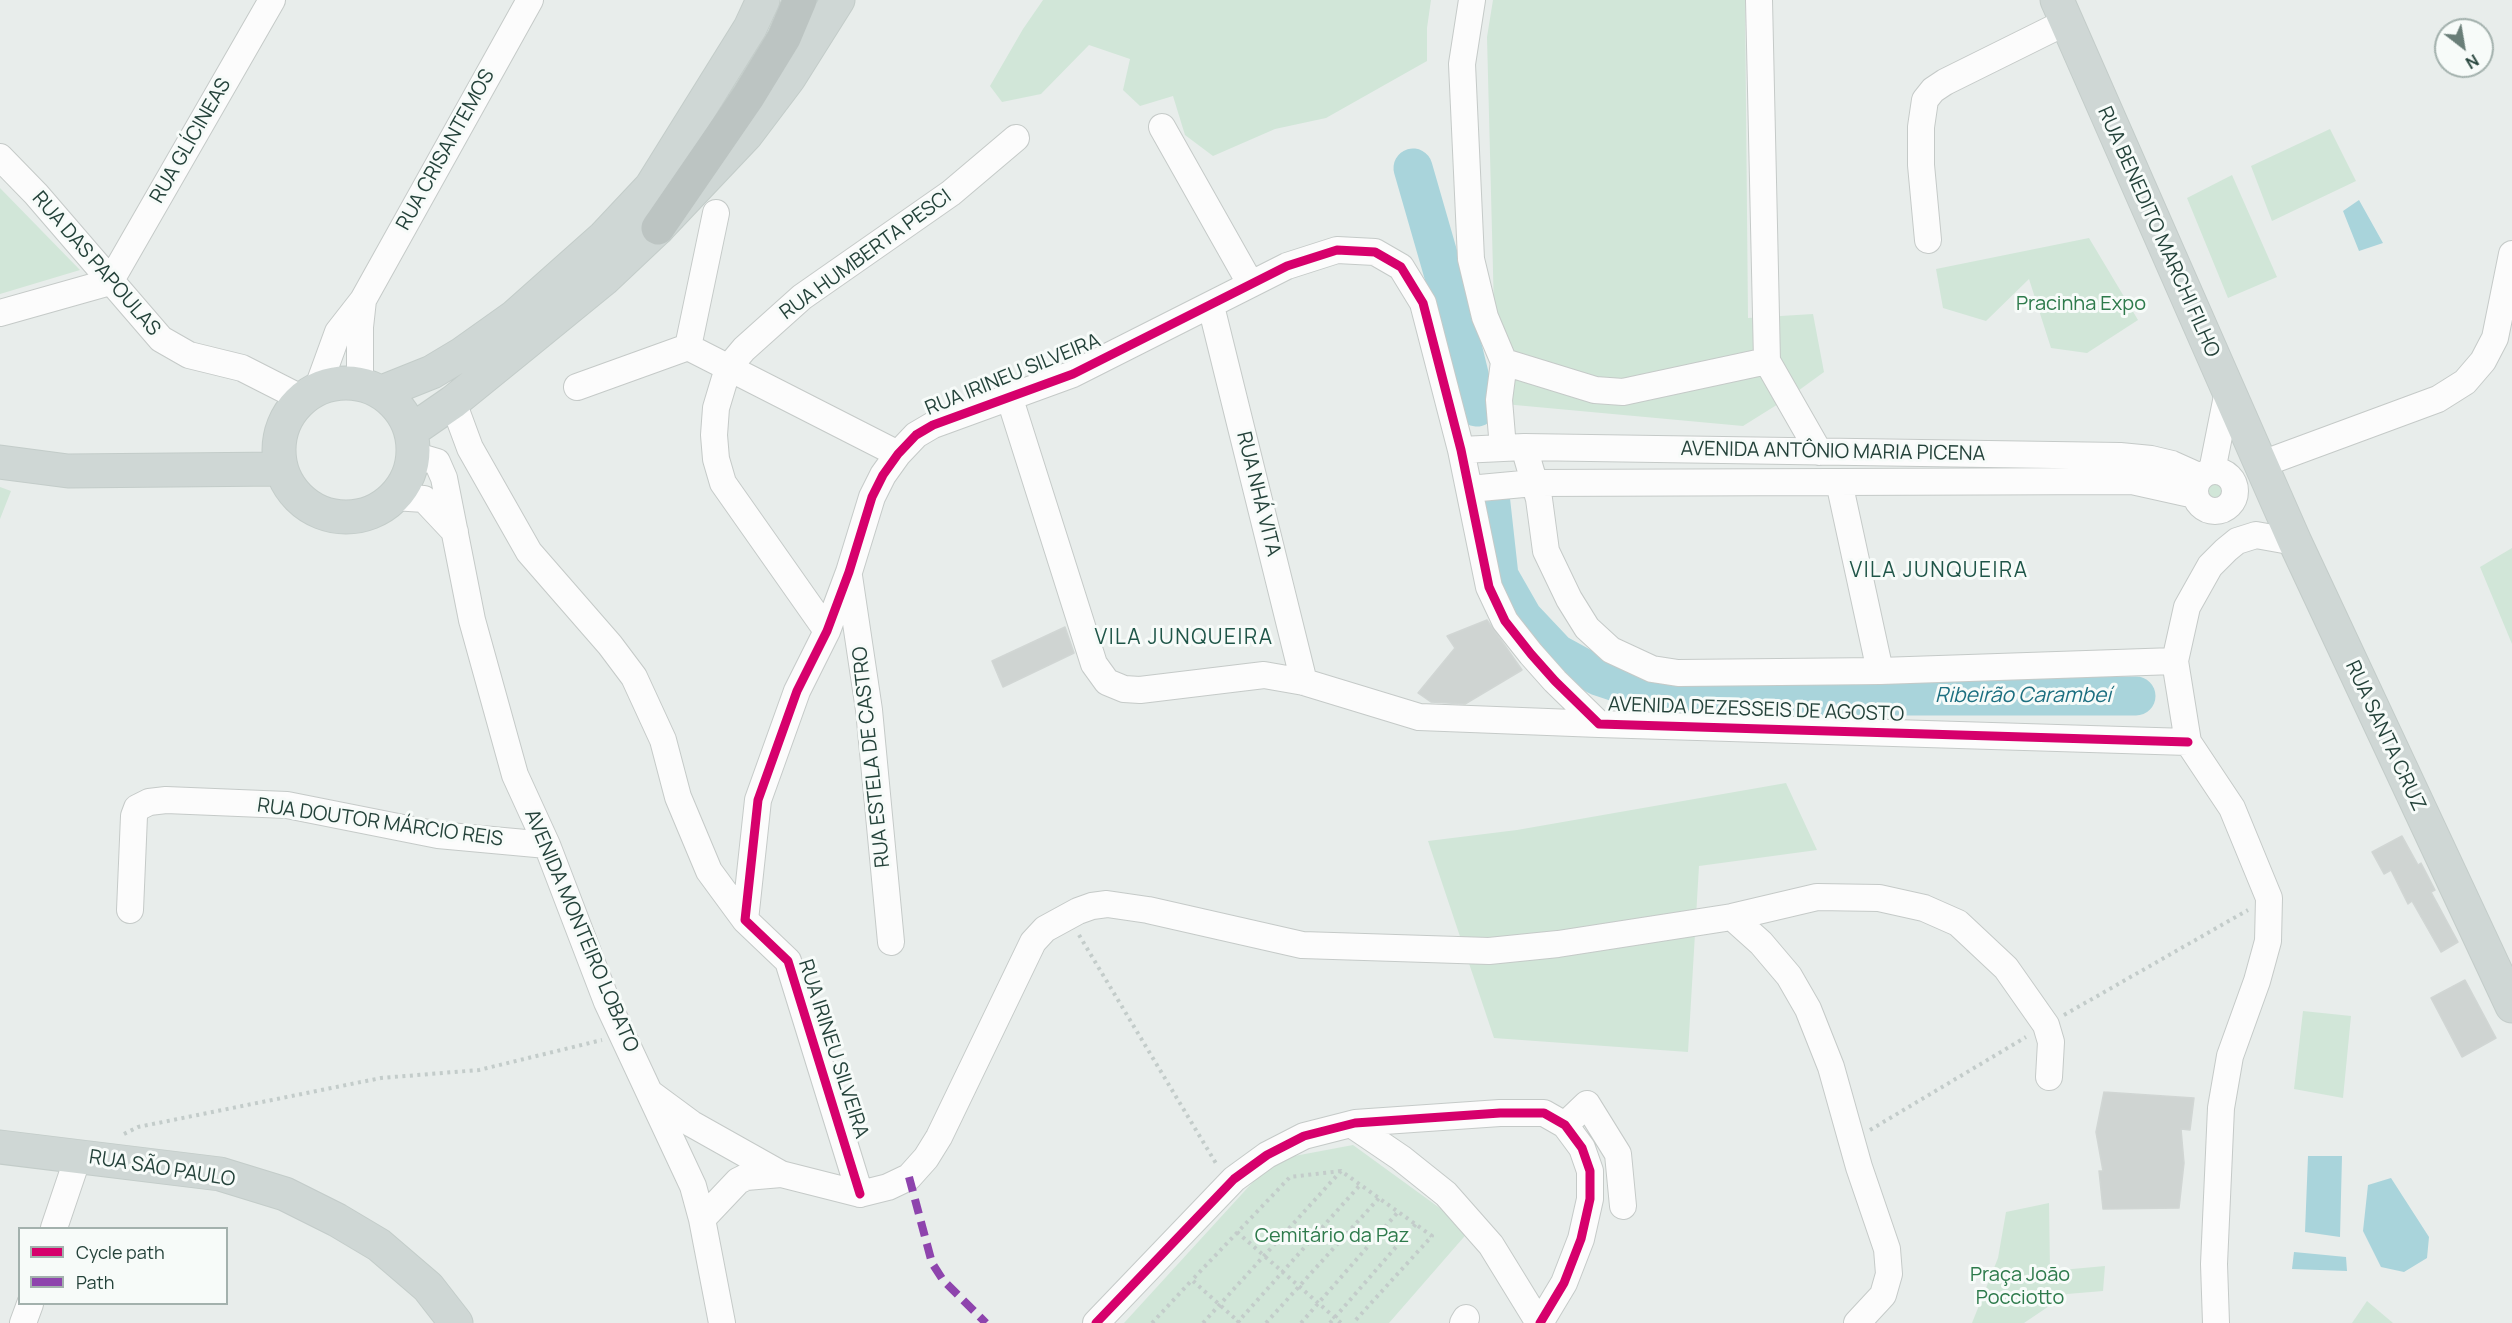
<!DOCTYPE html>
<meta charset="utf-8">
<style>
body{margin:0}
#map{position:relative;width:2512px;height:1323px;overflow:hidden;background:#e8edeb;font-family:Manrope,sans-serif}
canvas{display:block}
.legend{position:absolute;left:18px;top:1227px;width:210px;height:78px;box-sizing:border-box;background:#f7fbf9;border:2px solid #a3b1ad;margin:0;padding:8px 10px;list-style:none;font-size:18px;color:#24423a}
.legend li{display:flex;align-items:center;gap:12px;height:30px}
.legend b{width:30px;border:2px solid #a3b1ad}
.north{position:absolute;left:2434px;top:18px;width:60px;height:60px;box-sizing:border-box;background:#f7fbf9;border:2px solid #a3b1ad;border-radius:50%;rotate:149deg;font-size:16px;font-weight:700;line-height:24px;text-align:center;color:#24423a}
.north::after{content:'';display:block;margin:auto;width:21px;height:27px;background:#697e78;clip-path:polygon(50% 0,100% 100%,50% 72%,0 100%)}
</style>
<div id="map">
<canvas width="2512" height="1323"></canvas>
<ul class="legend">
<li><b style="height:8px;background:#d6006c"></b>Cycle path</li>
<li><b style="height:8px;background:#8e44ad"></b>Path</li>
</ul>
<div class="north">N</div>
</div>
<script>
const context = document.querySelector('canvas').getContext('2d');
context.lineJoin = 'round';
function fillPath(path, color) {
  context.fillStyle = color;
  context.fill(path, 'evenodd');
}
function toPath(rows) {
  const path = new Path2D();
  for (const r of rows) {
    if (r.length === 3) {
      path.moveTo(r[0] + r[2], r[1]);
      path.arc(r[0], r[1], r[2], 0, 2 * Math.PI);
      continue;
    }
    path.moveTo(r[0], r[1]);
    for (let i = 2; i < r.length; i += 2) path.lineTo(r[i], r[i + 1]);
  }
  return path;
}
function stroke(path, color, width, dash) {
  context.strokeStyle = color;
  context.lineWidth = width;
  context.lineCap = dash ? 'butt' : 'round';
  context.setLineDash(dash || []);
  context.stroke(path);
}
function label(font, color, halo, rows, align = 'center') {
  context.font = font + ' Manrope,sans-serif';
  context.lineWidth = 6;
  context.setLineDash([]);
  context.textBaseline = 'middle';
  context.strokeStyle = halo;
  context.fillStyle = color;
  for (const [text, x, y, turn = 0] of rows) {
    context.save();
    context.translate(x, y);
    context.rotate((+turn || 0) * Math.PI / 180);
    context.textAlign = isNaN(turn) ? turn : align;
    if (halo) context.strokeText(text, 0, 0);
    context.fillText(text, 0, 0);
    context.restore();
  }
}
const green = toPath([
 [1043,0,1431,0,1427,28,1427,61,1326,118,1275,129,1213,156,1185,135,1173,96,1140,106,1123,90,1130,59,1089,45,1041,94,1002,102,990,86,1023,29],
 [1493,0,1745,0,1748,318,1813,314,1824,372,1791,396,1743,426,1504,404,1495,349,1487,37],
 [2330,129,2356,181,2272,221,2251,166],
 [2232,175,2277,277,2228,298,2187,198],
 [0,188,80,270,0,294],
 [2089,238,2138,320,2087,353,2051,348,2029,279,1986,321,1943,308,1936,269],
 [2223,477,2231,489,2228,501,2216,507,2207,505,2201,499,2200,485],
 [0,487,11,491,0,519],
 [2512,548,2512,644,2480,567],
 [1786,783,1817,850,1699,866,1688,1052,1494,1038,1428,841,1517,830],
 [2303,1011,2351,1016,2343,1098,2294,1089],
 [1353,1145,1470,1230,1389,1323,1124,1323,1273,1160],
 [2049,1203,2050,1271,2105,1266,2103,1291,2067,1294,2024,1323,1972,1323,1998,1258,2006,1212],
 [2367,1301,2393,1323,2352,1323]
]);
const water = toPath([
 [2359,200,2383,243,2359,251,2343,211],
 [2308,1156,2342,1156,2340,1237,2305,1232],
 [2391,1178,2429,1237,2427,1258,2404,1272,2381,1267,2363,1231,2368,1185],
 [2294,1252,2346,1257,2347,1271,2292,1269]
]);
const river = toPath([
 [1413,168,1449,293,1477,407],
 [1490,495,1499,576,1523,618,1556,653,1598,676,1643,691,1692,696,2136,696]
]);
const building = toPath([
 [1487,620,1522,670,1465,704,1431,702,1418,693,1455,648,1447,636,1487,620],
 [1065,627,1074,653,1003,687,992,661,1065,627],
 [2402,836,2418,865,2421,863,2435,890,2431,892,2458,942,2441,952,2412,901,2408,904,2391,870,2384,874,2372,852,2402,836],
 [2465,980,2496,1038,2462,1057,2431,998,2465,980],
 [2104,1092,2194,1098,2190,1130,2181,1129,2184,1163,2179,1208,2103,1209,2099,1171,2103,1171,2096,1132,2104,1092]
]);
const path = toPath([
 [1079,935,1217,1165],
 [2064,1015,2248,910],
 [1870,1130,2026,1037],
 [124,1134,138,1127,381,1078,479,1070,602,1040],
 [1237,1232,1341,1323],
 [1152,1323,1192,1280],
 [1203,1323,1341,1171],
 [1237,1323,1360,1185],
 [1240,1323,1192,1280,1290,1177,1341,1171,1432,1236,1353,1323],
 [1266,1323,1379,1198],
 [1301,1323,1398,1212],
 [1330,1323,1416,1224]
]);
const minor = toPath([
 [1472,0,1462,64,1471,259,1485,317,1504,362,1499,400,1503,448],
 [1759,0,1767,361,1819,452],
 [1162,127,1250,283],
 [0,157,36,194,161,339,189,355,242,368,301,398],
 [1928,240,1921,165,1921,127,1925,100,1933,90,1945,82,2068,21],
 [1211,306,1304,682],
 [0,313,110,282,272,0],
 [688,347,898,454],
 [688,347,716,213],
 [1504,362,1595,390,1623,392,1767,361],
 [360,383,360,327,363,300],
 [318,387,338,332,363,300,530,0],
 [577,387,688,347],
 [1009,396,1094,664,1107,682,1124,689,1140,690,1264,675,1304,682,1419,717,1599,724],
 [453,402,470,448,529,552,610,645,634,677,663,740,678,797,709,871,745,920],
 [1524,447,1539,499,1546,551,1569,599,1587,628,1611,650,1652,669,1678,673,1880,671,2175,661],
 [1461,450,1524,447,2120,456,2151,459,2172,464,2201,477],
 [413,455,437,462,444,478,472,620,515,775,547,845,607,1002,693,1186,702,1219,722,1323],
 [2262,464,2438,399,2465,382,2483,361,2495,338,2512,254],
 [2215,491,20],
 [2212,471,2228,391],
 [1839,482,1880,671],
 [1469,489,1534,483,2132,481,2195,495],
 [394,497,424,499,455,532],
 [849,576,869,710,891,942],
 [827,631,723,483,716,459,714,435,716,408,728,368,744,349,802,297,951,193,1016,138],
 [130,910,134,816,137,808,149,802,166,800,287,805,438,835,547,845],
 [1732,917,1761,943,1789,976,1808,1009,1831,1067,1859,1167,1887,1249,1889,1274,1883,1295,1857,1323],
 [650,1093,692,1124,781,1174,860,1194,888,1187,909,1177,926,1158,939,1137,1033,942,1045,929,1078,911,1092,906,1107,904,1148,910,1302,945,1489,951,1558,944,1732,917,1817,897,1879,898,1924,908,1958,923,2006,968,2046,1025,2051,1042,2049,1077],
 [1351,1124,1401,1158,1446,1194,1491,1245,1539,1323],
 [1565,1125,1587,1104,1618,1154,1623,1206],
 [860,1194,788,961,745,920,758,800,797,691,827,631,849,572,872,497,883,475,898,454,916,435,933,425,1073,374,1287,266,1337,250,1375,252,1401,267,1423,303,1461,450,1489,587,1505,621,1531,654,1555,681,1599,724,2188,742],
 [702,1219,738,1181,746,1177,781,1174],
 [54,1228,78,1157],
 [23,1323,30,1304],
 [1096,1323,1234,1179,1267,1155,1304,1136,1355,1123,1500,1113,1544,1113,1565,1125,1582,1148,1590,1171,1590,1199,1581,1239,1564,1283,1540,1323],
 [1463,1323,1466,1318],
 [2216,1323,2214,1264,2221,1108,2230,1056,2257,981,2268,941,2269,898,2232,808,2188,742,2175,661,2187,607,2210,566,2226,550,2237,541,2256,535,2295,542]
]);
const major = toPath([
 [2057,0,2295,542,2512,1006],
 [346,450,67],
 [382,392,432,372,462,354,514,317,604,237,651,187,750,28,763,0],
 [411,431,453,402,522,346,604,279,658,228,746,135,789,78,838,0],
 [0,462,68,471,280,469],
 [0,1147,220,1174,285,1194,337,1220,379,1245,428,1287,456,1323]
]);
const highway = toPath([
 [658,228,748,97,784,38,800,0]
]);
const quiet = toPath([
 [909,1177,932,1263,943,1280,986,1323]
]);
const cycleway = toPath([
 [860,1194,788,961,745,920,758,800,797,691,827,631,849,572,872,497,883,475,898,454,916,435,933,425,1073,374,1287,266,1337,250,1375,252,1401,267,1423,303,1461,450,1489,587,1505,621,1531,654,1555,681,1599,724,2188,742],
 [1096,1323,1234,1179,1267,1155,1304,1136,1355,1123,1500,1113,1544,1113,1565,1125,1582,1148,1590,1171,1590,1199,1581,1239,1564,1283,1540,1323]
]);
const streetNames = [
 ["RUA GLÍCINEAS",191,141,-60],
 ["RUA CRISANTEMOS",446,150,-61],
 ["RUA BENEDITO MARCHI FILHO",2158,232,66],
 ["RUA HUMBERTA PESCI",866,255,-36],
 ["RUA DAS PAPOULAS",96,264,49],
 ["RUA IRINEU SILVEIRA",1013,375,-22],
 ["AVENIDA ANTÔNIO MARIA PICENA",1833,452,1],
 ["RUA NHÁ VITA",1258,494,76],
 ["AVENIDA DEZESSEIS DE AGOSTO",1756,710,2],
 ["RUA SANTA CRUZ",2385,736,65],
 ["RUA ESTELA DE CASTRO",872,757,-96],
 ["RUA DOUTOR MÁRCIO REIS",380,823,8],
 ["AVENIDA MONTEIRO LOBATO",581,931,67],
 ["RUA IRINEU SILVEIRA",833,1049,72],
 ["RUA SÃO PAULO",162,1169,9]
];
const parkNames = [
 ["Pracinha Expo",2081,304],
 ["Cemitário da Paz",1332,1236],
 ["Praça João",2020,1275],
 ["Pocciotto",2020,1298]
];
const neighbourhoodNames = [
 ["VILA JUNQUEIRA",1939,571],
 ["VILA JUNQUEIRA",1184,638]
];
const waterNames = [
 ["Ribeirão Carambeí",2023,696]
];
fillPath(green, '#d1e6d8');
fillPath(water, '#a9d4db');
stroke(river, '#a9d4db', 39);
fillPath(building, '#cfd4d2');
stroke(building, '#d1d6d4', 1.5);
stroke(minor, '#c5cac8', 28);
stroke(major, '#c3ccc9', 35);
stroke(highway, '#c3ccc9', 35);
stroke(path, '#c3ccca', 4, [3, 4.5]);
stroke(minor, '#fcfcfc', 26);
stroke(major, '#cfd7d5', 33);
stroke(highway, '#bcc4c2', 33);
stroke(quiet, '#8e44ad', 8, [15, 8]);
stroke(cycleway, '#d6006c', 9);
label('20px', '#24423a', '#f7fbf9', streetNames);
label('20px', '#2d7a4b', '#f7fbf9', parkNames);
context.letterSpacing = '1.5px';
label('21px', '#1f5548', '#f7fbf9', neighbourhoodNames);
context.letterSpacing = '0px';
label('italic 21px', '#1c6f80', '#f7fbf9', waterNames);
</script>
